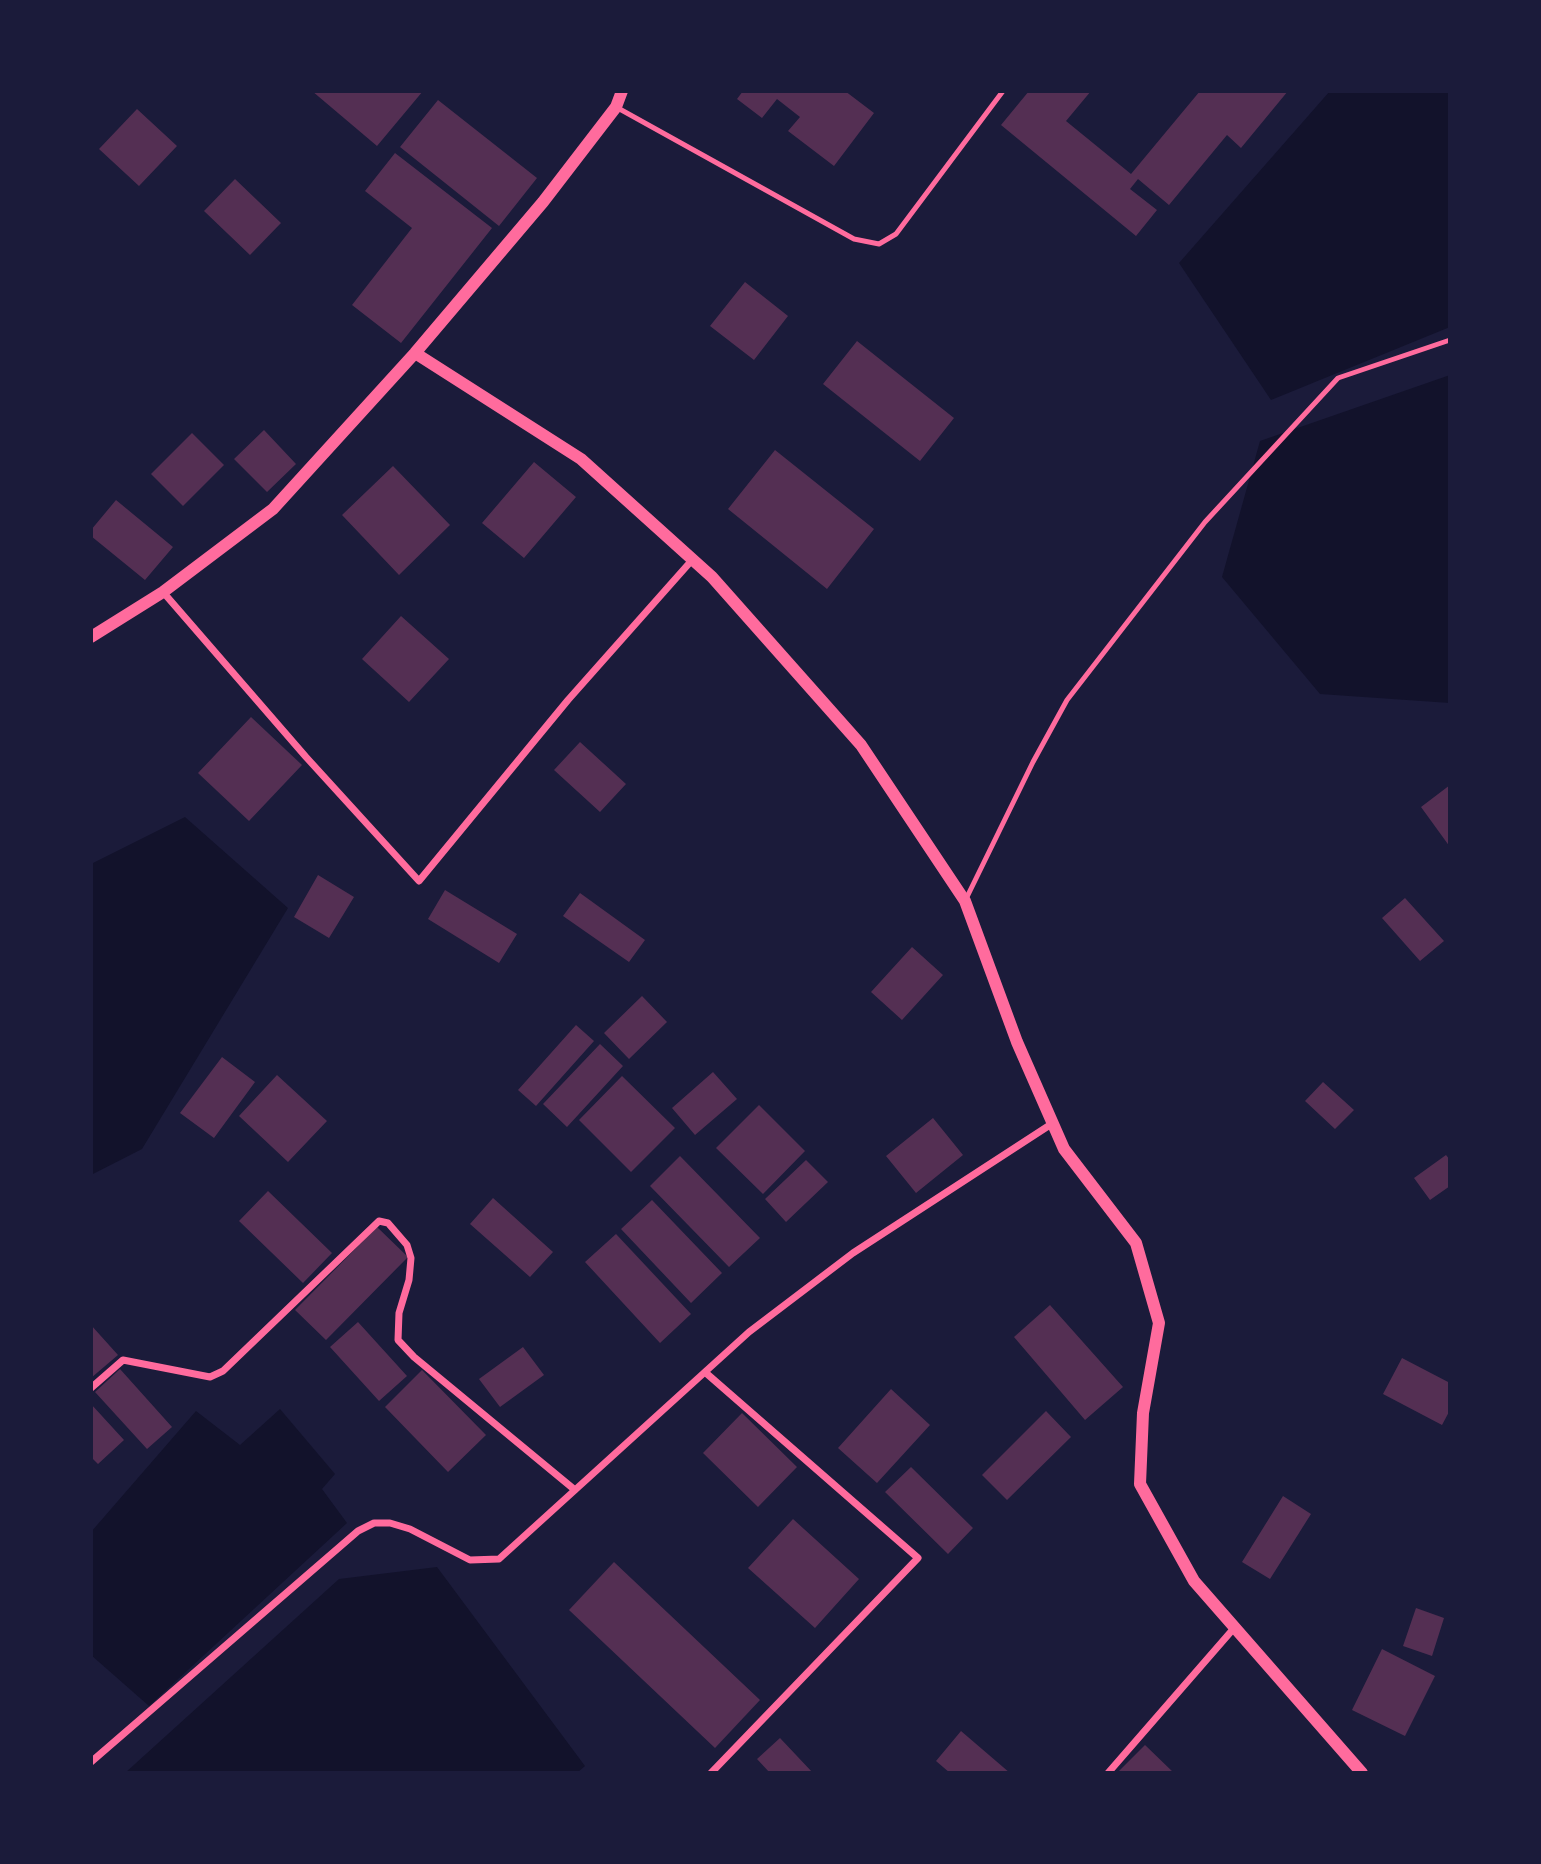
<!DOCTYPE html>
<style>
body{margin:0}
#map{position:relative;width:1541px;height:1864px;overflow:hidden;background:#1b1b3a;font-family:Karla,sans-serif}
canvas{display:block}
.frame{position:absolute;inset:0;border:93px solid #1b1b3a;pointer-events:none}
</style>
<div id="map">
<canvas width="1541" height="1864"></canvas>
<div class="frame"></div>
</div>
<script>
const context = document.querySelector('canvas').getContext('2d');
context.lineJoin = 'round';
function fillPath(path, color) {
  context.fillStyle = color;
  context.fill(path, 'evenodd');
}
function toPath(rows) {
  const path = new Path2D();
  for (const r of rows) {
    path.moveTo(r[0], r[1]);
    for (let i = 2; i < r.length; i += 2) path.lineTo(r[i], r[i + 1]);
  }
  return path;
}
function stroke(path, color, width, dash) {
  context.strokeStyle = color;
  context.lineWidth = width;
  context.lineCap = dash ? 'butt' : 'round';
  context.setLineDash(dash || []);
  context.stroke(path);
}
const water = toPath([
 [1330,91,1450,91,1450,327,1271,400,1179,263],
 [1450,375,1450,703,1320,694,1222,577,1260,441],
 [185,817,288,908,142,1149,91,1175,91,864],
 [280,1409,335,1474,322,1489,347,1523,149,1706,91,1655,91,1532,196,1411,240,1445],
 [437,1567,585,1766,577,1773,125,1773,339,1579]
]);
const building = toPath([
 [312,91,423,91,377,146],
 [743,91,845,91,874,113,834,166,788,131,800,117,777,99,762,118,737,99],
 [1029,91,1091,91,1066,121,1131,174,1200,91,1288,91,1241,148,1227,135,1169,205,1138,179,1130,189,1157,210,1136,236,1001,125],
 [438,100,537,178,499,226,400,147],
 [137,109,177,146,139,186,99,149],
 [395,153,492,228,401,343,352,305,412,228,365,191],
 [235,179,281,223,250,255,204,211],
 [745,282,788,316,754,360,710,326],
 [857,341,954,418,920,461,823,384],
 [264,430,296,464,267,492,234,459],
 [192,433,224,465,183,506,151,474],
 [775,450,874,529,827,589,728,509],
 [534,462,576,497,524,558,482,523],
 [393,466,450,525,399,575,342,515],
 [116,500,173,547,145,580,91,536,91,530],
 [401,616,449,659,409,702,362,659],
 [251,717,302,765,249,821,198,773],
 [580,742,626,784,600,812,554,770],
 [1450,785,1450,847,1421,807],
 [318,875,354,897,329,938,294,917],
 [445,890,517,934,499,963,428,919],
 [580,893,645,940,629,962,563,916],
 [1405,898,1444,941,1420,961,1382,918],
 [912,947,943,975,902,1020,871,992],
 [642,996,667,1022,629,1059,604,1033],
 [576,1025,594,1041,536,1106,518,1090],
 [600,1044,623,1066,567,1127,543,1104],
 [222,1057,255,1082,214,1138,180,1113],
 [713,1072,737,1099,695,1135,672,1108],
 [277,1075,327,1121,288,1162,239,1116],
 [622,1076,675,1128,631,1172,579,1120],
 [1323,1082,1354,1110,1335,1129,1305,1101],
 [759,1105,805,1151,763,1194,716,1148],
 [933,1118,963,1155,916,1193,886,1156],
 [1446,1155,1450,1160,1450,1186,1430,1200,1414,1178],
 [680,1156,760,1238,729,1267,650,1186],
 [806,1160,828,1182,786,1222,765,1199],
 [268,1191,332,1253,303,1283,239,1221],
 [493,1198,553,1252,530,1277,470,1224],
 [652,1200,722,1273,691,1303,621,1229],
 [377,1227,408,1257,326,1340,295,1310],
 [616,1234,691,1314,660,1343,585,1262],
 [1050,1305,1123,1387,1085,1420,1014,1337],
 [358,1322,407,1376,379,1401,330,1347],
 [91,1325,118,1355,91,1378],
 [523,1347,544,1375,500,1407,479,1379],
 [1402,1358,1450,1383,1450,1410,1442,1425,1383,1394],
 [120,1369,172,1427,147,1449,95,1392],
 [422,1370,486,1435,448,1472,385,1407],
 [891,1389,930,1425,877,1483,838,1448],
 [91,1404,124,1440,98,1464,91,1457],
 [1046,1411,1071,1437,1007,1500,982,1475],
 [742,1413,797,1467,758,1507,703,1453],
 [911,1467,973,1528,948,1554,885,1492],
 [1283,1496,1311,1514,1270,1579,1242,1562],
 [793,1519,859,1579,815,1628,748,1568],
 [614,1562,760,1700,715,1748,569,1610],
 [1416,1608,1444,1618,1432,1656,1403,1646],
 [1382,1649,1435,1676,1405,1736,1352,1710],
 [961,1731,1010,1773,950,1773,936,1761],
 [780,1738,813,1773,770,1773,757,1759],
 [1145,1745,1174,1773,1117,1773]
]);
const service = toPath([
 [616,107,854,239,879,244,896,234,1003,91],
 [965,901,1033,762,1067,700,1205,522,1338,378,1450,340]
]);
const minor = toPath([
 [163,592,306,757,419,881,568,700,693,559],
 [706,1373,918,1558,711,1773],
 [91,1388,123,1360,210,1377,223,1371,379,1221,388,1223,407,1245,411,1258,409,1280,399,1313,398,1340,414,1357,575,1490],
 [91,1762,358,1531,374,1523,390,1523,410,1529,470,1560,499,1559,749,1332,853,1253,1053,1123],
 [1108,1773,1235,1627]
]);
const tertiary = toPath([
 [415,353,581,459,712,577,861,745,965,901,1017,1042,1064,1149,1136,1243,1159,1323,1143,1413,1140,1484,1194,1581,1362,1773],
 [91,637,163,592,273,509,415,353,543,202,616,107,622,91]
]);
fillPath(water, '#12122b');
fillPath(building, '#542f53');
stroke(service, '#ff6b9d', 5);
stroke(minor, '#ff6b9d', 7);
stroke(tertiary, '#ff6b9d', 12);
</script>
